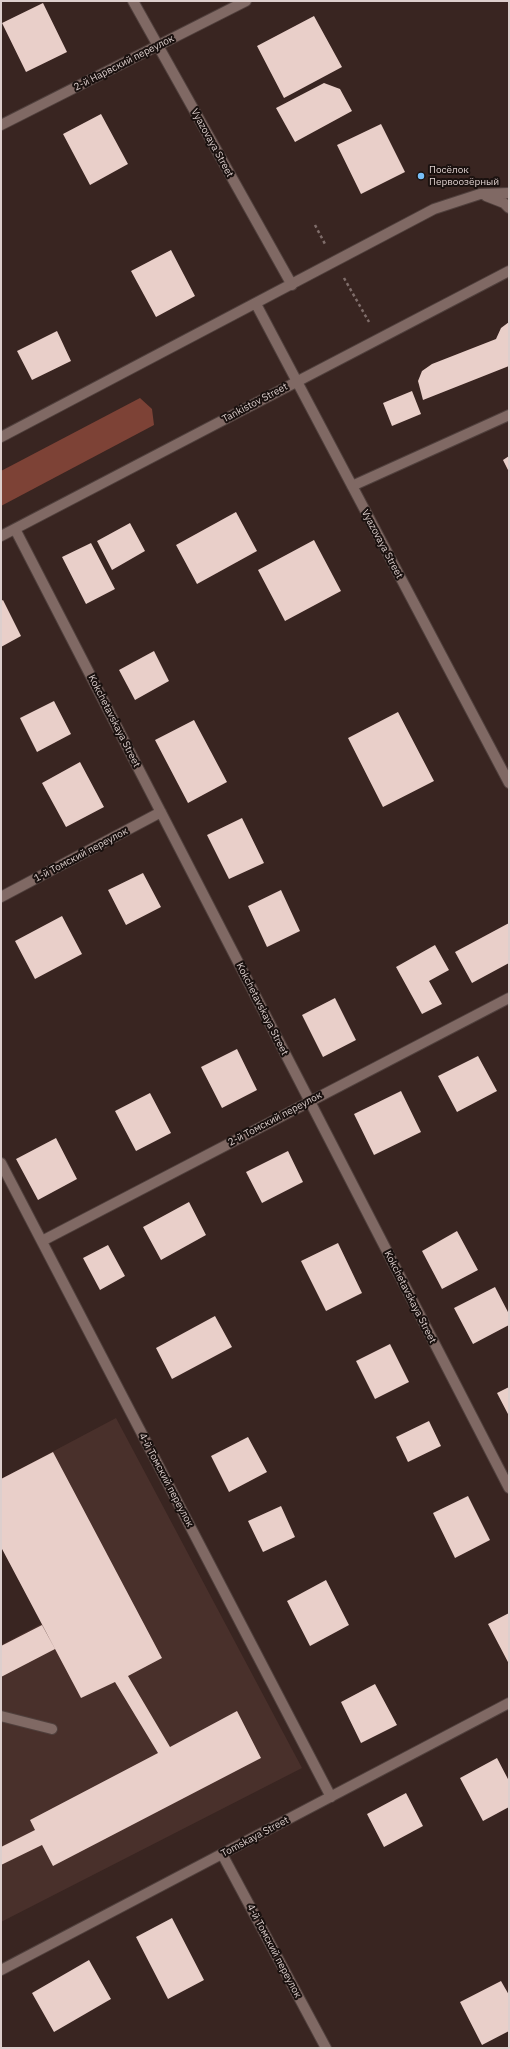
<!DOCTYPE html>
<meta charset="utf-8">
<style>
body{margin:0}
#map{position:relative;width:510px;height:2049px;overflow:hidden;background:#392521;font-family:"IBM Plex Sans",sans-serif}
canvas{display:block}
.frame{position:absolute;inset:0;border:2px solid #ddcfcd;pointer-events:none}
</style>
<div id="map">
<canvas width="510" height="2049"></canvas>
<div class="frame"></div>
</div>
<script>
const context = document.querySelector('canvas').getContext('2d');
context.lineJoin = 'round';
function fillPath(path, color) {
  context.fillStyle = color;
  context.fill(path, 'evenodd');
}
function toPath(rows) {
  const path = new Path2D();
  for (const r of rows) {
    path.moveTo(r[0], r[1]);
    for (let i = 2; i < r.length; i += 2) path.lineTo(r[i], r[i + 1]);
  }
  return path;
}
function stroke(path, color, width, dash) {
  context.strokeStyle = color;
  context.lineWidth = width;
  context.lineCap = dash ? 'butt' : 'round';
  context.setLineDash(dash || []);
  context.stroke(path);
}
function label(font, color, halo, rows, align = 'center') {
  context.font = font + ' "IBM Plex Sans",sans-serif';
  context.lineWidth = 4;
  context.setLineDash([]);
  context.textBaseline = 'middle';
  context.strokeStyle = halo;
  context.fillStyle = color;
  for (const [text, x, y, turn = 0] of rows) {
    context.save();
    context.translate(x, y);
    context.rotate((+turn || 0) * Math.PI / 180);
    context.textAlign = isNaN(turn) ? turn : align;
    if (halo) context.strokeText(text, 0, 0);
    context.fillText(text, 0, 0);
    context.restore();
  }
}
const built = toPath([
 [116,1418,302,1768,1,1922,1,1645,43,1623,1,1547,1,1479]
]);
const forest = toPath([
 [140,398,152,409,154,425,1,506,1,471]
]);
const building = toPath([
 [43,3,67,52,26,72,2,23],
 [314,16,342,67,284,98,257,46],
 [324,83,340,89,352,111,295,142,276,108],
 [101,114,128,164,90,185,63,134],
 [381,124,405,172,361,194,337,145],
 [171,250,195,296,156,317,131,271],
 [509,322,509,366,423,400,418,381,422,371,432,364,496,339,501,328],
 [57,331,71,361,32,380,17,351],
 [412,391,421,414,392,426,383,403],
 [509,456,509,472,503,460],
 [236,512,257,551,197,584,176,545],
 [130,523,145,551,112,570,97,541],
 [314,540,341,591,285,621,258,570],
 [91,543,115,589,86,604,62,557],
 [3,600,21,636,1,647,1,601],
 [154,651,169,681,135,700,119,670],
 [54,701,71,734,37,752,20,718],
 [398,712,434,781,383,807,348,738],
 [194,720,227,782,188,803,155,740],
 [80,762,104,807,66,827,42,783],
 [242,818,264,863,229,879,207,835],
 [143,873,161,907,126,925,108,890],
 [281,890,300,931,267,947,248,906],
 [62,916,82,954,35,979,15,941],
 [509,923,509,963,472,983,455,952],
 [435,945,449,970,429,981,442,1004,422,1014,396,967],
 [335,998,356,1040,323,1057,302,1015],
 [237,1049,257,1090,222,1108,201,1067],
 [478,1056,497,1091,457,1112,438,1076],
 [401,1091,421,1132,374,1155,354,1114],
 [150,1093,171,1133,136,1151,115,1111],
 [56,1138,77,1179,38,1200,16,1159],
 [288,1151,303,1182,262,1203,246,1172],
 [189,1202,206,1235,161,1260,143,1227],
 [457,1231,478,1270,442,1289,422,1251],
 [338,1243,362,1293,326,1311,301,1261],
 [108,1245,125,1276,100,1290,83,1258],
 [495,1287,509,1314,509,1325,473,1344,454,1308],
 [215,1316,232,1347,172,1379,156,1348],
 [390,1344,409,1382,375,1399,356,1361],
 [509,1387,509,1416,497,1393],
 [429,1421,441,1446,408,1462,396,1437],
 [248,1437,267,1472,229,1492,211,1456],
 [53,1452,162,1658,128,1676,170,1747,237,1711,261,1758,53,1866,42,1845,1,1865,1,1847,35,1830,30,1820,158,1753,115,1682,81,1698,1,1547,1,1479],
 [468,1496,490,1540,455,1558,433,1513],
 [281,1506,295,1537,263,1552,248,1521],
 [326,1580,349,1625,310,1646,287,1601],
 [509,1613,509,1664,488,1624],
 [42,1625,55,1649,1,1677,1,1646],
 [375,1684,397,1725,361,1743,341,1702],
 [497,1758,509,1781,509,1807,483,1821,460,1778],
 [406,1793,423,1826,384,1847,367,1814],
 [172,1918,204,1980,168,1999,136,1937],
 [89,1960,111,1999,54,2032,32,1993],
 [501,1981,509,1995,509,2031,482,2045,460,2002]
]);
const path = toPath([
 [315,225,325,244],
 [344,278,369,322]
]);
const minor = toPath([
 [133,1,292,285],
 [1,125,246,1],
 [486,196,504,203,509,208],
 [256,304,509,783],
 [1,437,434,209,480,194,509,193],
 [352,486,509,415],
 [15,529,509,1488],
 [1,536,509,271],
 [1,897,161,812],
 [1,1163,331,1797],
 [42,1241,509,998],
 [1,1716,52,1729],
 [222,1854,326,2048],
 [1,1970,509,1703]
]);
const markers = [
 [421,176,4,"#78bff8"]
];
const streetNames = [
 ["2-й Нарвский переулок",124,63,-27],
 ["Vyazovaya Street",212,143,61],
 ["Tankistov Street",255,403,-28],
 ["Vyazovaya Street",382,544,62],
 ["Kokchetavskaya Street",114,721,63],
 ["1-й Томский переулок",81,855,-28],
 ["Kokchetavskaya Street",262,1009,63],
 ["2-й Томский переулок",275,1119,-28],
 ["Kokchetavskaya Street",410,1297,63],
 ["4-й Томский переулок",166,1480,62],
 ["Tomskaya Street",255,1837,-28],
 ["4-й Томский переулок",274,1951,62]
];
const poiNames = [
 ["Посёлок",429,170],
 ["Первоозёрный",429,182]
];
fillPath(built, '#49302b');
fillPath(forest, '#7d4236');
fillPath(building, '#e9cfc9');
stroke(minor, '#50403d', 12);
stroke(path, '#7f6d6a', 2.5, [3, 3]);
stroke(minor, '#806964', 10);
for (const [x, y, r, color] of markers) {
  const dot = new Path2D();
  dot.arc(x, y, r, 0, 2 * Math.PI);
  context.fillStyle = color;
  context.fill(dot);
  stroke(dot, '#1a110f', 1.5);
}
label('10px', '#ddcfcd', '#1a110f', streetNames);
label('10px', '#ddcfcd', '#1a110f', poiNames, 'left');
</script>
